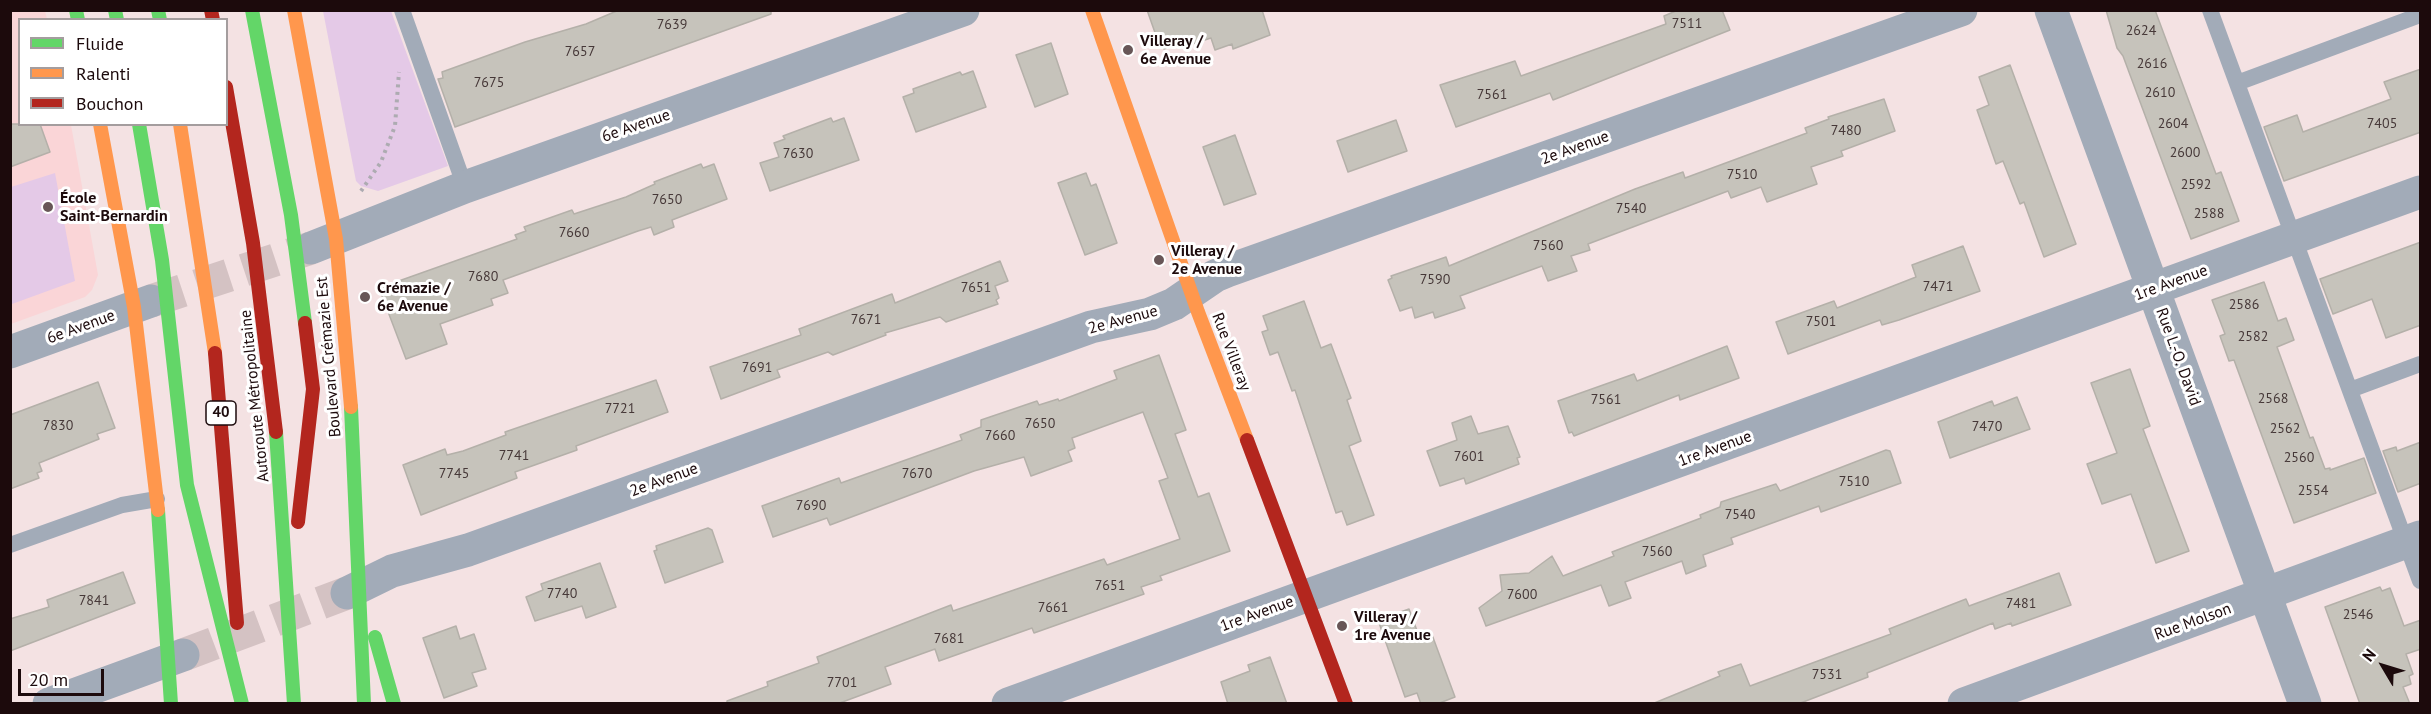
<!DOCTYPE html>
<meta charset="utf-8">
<style>
body{margin:0}
#map{position:relative;width:2431px;height:714px;overflow:hidden;background:#f4e2e3;font-family:"PT Sans",sans-serif}
canvas{display:block}
.frame{position:absolute;inset:0;border:12px solid #1c0a0c;pointer-events:none}
.legend{position:absolute;left:18px;top:18px;width:210px;height:108px;box-sizing:border-box;background:#fff;border:2px solid #a49d9e;margin:0;padding:8px 10px;list-style:none;font-size:18px;color:#1c0a0c}
.legend li{display:flex;align-items:center;gap:12px;height:30px}
.legend b{width:30px;border:2px solid #a49d9e}
.north{position:absolute;left:2353px;top:636px;width:60px;height:60px;-webkit-text-stroke:4px #fff;paint-order:stroke;rotate:308deg;font-size:16px;font-weight:700;line-height:24px;text-align:center;color:#1c0a0c}
.north::after{content:'';display:block;margin:auto;width:21px;height:27px;background:#1c0a0c;clip-path:polygon(50% 0,100% 100%,50% 72%,0 100%)}
.scale{position:absolute;left:18px;top:669px;width:86px;height:27px;box-sizing:border-box;border:3px solid #1c0a0c;border-top:0;padding-left:8px;font-size:18px;line-height:21px;white-space:nowrap;color:#1c0a0c;-webkit-text-stroke:4px #fff;paint-order:stroke}
</style>
<div id="map">
<canvas width="2431" height="714"></canvas>
<div class="frame"></div>
<ul class="legend">
<li><b style="height:8px;background:#63d668"></b>Fluide</li>
<li><b style="height:8px;background:#ff974d"></b>Ralenti</li>
<li><b style="height:8px;background:#b3261e"></b>Bouchon</li>
</ul>
<div class="north">N</div>
<div class="scale">20 m</div>
</div>
<script>
const context = document.querySelector('canvas').getContext('2d');
context.lineJoin = 'round';
function fillPath(path, color) {
  context.fillStyle = color;
  context.fill(path, 'evenodd');
}
function toPath(rows) {
  const path = new Path2D();
  for (const r of rows) {
    path.moveTo(r[0], r[1]);
    for (let i = 2; i < r.length; i += 2) path.lineTo(r[i], r[i + 1]);
  }
  return path;
}
function stroke(path, color, width, dash) {
  context.strokeStyle = color;
  context.lineWidth = width;
  context.lineCap = dash ? 'butt' : 'round';
  context.setLineDash(dash || []);
  context.stroke(path);
}
function label(font, color, halo, rows, align = 'center') {
  context.font = font + ' "PT Sans",sans-serif';
  context.lineWidth = 6;
  context.setLineDash([]);
  context.textBaseline = 'middle';
  context.strokeStyle = halo;
  context.fillStyle = color;
  for (const [text, x, y, turn = 0] of rows) {
    context.save();
    context.translate(x, y);
    context.rotate((+turn || 0) * Math.PI / 180);
    context.textAlign = isNaN(turn) ? turn : align;
    if (halo) context.strokeText(text, 0, 0);
    context.fillText(text, 0, 0);
    context.restore();
  }
}
const built = toPath([
 [11,11,45,11,47,19,20,20,20,124,71,125,98,275,92,290,85,297,11,324]
]);
const green = toPath([
 [323,11,391,11,448,166,378,191,361,186,356,181],
 [55,173,75,281,12,304,11,187]
]);
const building = toPath([
 [619,10,771,10,771,14,455,127,438,79,443,78,442,72,525,42,586,24,619,10],
 [1147,10,1262,10,1270,35,1233,49,1232,44,1215,50,1211,38,1192,44,1190,39,1164,49,1162,43,1159,44,1147,10],
 [1678,10,1722,10,1730,30,1553,100,1550,93,1456,127,1440,85,1515,61,1521,76,1666,24,1664,16,1678,10],
 [2106,10,2155,10,2216,174,2221,172,2239,221,2191,239,2123,56,2117,48,2106,10],
 [1051,43,1068,94,1035,107,1016,55,1051,43],
 [2010,65,2076,244,2044,257,2024,202,2020,204,2003,161,1996,164,1977,110,1989,105,1979,77,2010,65],
 [2421,69,2421,132,2284,181,2264,127,2297,115,2303,132,2391,99,2384,82,2421,69],
 [973,71,986,107,916,132,903,97,914,93,913,89,960,72,962,75,973,71],
 [1884,99,1895,131,1841,151,1843,156,1811,167,1817,184,1767,202,1761,187,1731,198,1728,191,1588,244,1590,250,1571,256,1577,271,1548,281,1542,266,1460,296,1465,308,1435,318,1433,312,1415,318,1412,307,1400,311,1388,280,1392,278,1391,276,1446,257,1449,266,1635,189,1683,172,1685,178,1807,133,1805,128,1829,119,1828,117,1884,99],
 [831,118,833,122,844,118,859,160,770,191,760,163,779,157,774,143,785,139,783,136,831,118],
 [1396,120,1407,151,1348,172,1337,141,1396,120],
 [10,124,40,124,50,152,10,167,10,124],
 [1235,135,1256,194,1224,205,1203,147,1235,135],
 [701,164,703,168,714,164,727,199,672,220,674,227,654,235,651,227,638,231,503,280,508,293,491,299,493,305,440,324,447,344,406,359,379,288,517,239,515,235,526,231,524,227,572,210,574,214,626,197,655,184,654,182,701,164],
 [1086,173,1091,186,1096,184,1117,243,1085,255,1058,183,1086,173],
 [2421,242,2421,325,2386,338,2372,299,2333,314,2320,279,2421,242],
 [1963,246,1980,291,1899,320,1882,325,1880,320,1788,354,1776,322,1834,301,1837,308,1916,277,1912,265,1963,246],
 [1000,261,1008,281,995,286,999,298,996,300,998,304,946,322,940,317,885,333,886,335,833,355,828,352,777,370,780,377,721,399,710,367,801,335,799,329,892,294,895,303,1000,261],
 [2264,282,2278,321,2286,318,2294,340,2277,347,2310,438,2313,437,2325,469,2330,468,2330,470,2364,458,2376,493,2294,523,2234,360,2229,361,2220,336,2225,334,2212,300,2264,282],
 [1304,301,1321,348,1331,344,1351,398,1347,400,1361,441,1349,446,1374,515,1347,525,1342,511,1336,513,1295,390,1292,391,1278,352,1270,355,1262,332,1268,330,1263,316,1304,301],
 [1727,346,1739,378,1680,400,1679,395,1574,436,1572,432,1569,433,1558,401,1634,374,1637,381,1727,346],
 [1159,355,1186,430,1175,434,1198,497,1209,493,1230,551,1160,576,1162,580,1141,587,1144,594,1034,633,1032,628,939,661,935,649,885,667,891,684,837,704,727,704,727,701,768,686,767,682,819,663,817,657,951,605,953,611,1104,559,1107,565,1180,539,1159,481,1168,478,1143,412,1072,438,1075,448,1068,451,1072,461,1031,476,1024,457,974,471,830,525,827,518,773,537,762,506,839,478,841,483,962,440,960,435,981,427,981,420,1037,401,1039,405,1058,399,1059,401,1117,379,1114,371,1159,355],
 [2130,369,2150,426,2143,429,2189,551,2156,563,2131,494,2102,504,2087,464,2117,453,2091,383,2130,369],
 [656,380,668,412,576,446,577,450,515,472,517,478,421,515,403,465,445,449,447,455,463,451,506,435,505,432,656,380],
 [98,382,115,428,97,434,99,439,39,463,42,471,37,473,39,478,10,489,10,415,98,382],
 [2017,397,2030,429,1950,458,1938,422,1992,401,1994,406,2017,397],
 [1471,416,1478,434,1508,426,1520,457,1517,458,1519,464,1466,484,1464,478,1440,486,1427,451,1457,440,1452,423,1471,416],
 [2421,442,2421,483,2398,492,2383,451,2396,447,2397,451,2421,442],
 [1886,450,1890,451,1901,483,1821,512,1819,506,1731,538,1733,544,1703,555,1706,566,1686,574,1682,561,1625,582,1631,598,1609,606,1601,585,1486,626,1479,608,1502,591,1500,575,1529,573,1552,556,1563,576,1614,556,1612,552,1701,518,1700,515,1720,507,1721,502,1776,484,1780,491,1886,450],
 [708,528,712,530,723,562,665,583,654,551,657,550,656,546,708,528],
 [600,563,616,607,586,618,582,606,535,621,526,597,543,590,541,584,600,563],
 [123,572,135,603,10,651,10,619,49,607,47,600,123,572],
 [2059,573,2071,605,2012,626,2011,623,1995,629,1993,623,1867,673,1868,677,1798,704,1652,704,1720,676,1718,672,1741,664,1750,686,1891,634,1889,629,1966,599,1969,606,2059,573],
 [2380,587,2382,591,2390,588,2404,626,2421,620,2421,649,2406,654,2413,674,2409,676,2411,684,2403,687,2410,704,2360,704,2325,607,2380,587],
 [1409,609,1419,636,1431,632,1455,697,1437,704,1421,704,1417,693,1405,697,1378,620,1409,609],
 [456,626,460,639,474,634,486,669,472,673,477,686,444,698,423,638,456,626],
 [1270,657,1287,704,1228,704,1221,682,1250,671,1248,665,1270,657]
]);
const streetTunnel = toPath([
 [151,301,311,248],
 [183,655,347,593]
]);
const path = toPath([
 [361,191,381,162,395,126,399,72]
]);
const lane = toPath([
 [402,10,465,187],
 [2210,10,2420,581],
 [2237,83,2420,15],
 [2350,390,2420,364],
 [10,545,122,505,157,499]
]);
const street = toPath([
 [2051,10,2305,704],
 [311,248,465,187,963,10],
 [10,352,151,301],
 [347,593,392,571,468,550,1091,327,1150,314,1174,304,1215,276,1227,271,1961,10],
 [49,704,183,655],
 [1008,704,2420,192],
 [1964,704,2420,537]
]);
const fast = toPath([
 [76,10,78,20],
 [115,10,117,20],
 [158,10,160,20],
 [252,10,291,215,305,323],
 [139,124,162,260,187,485,242,704],
 [351,407,364,704],
 [276,432,294,704],
 [158,510,171,704],
 [375,637,394,704]
]);
const slow = toPath([
 [294,10,336,239,351,407],
 [1092,10,1198,312,1247,440],
 [100,124,134,307,158,510],
 [180,124,215,353]
]);
const jam = toPath([
 [211,10,213,20],
 [226,87,253,243,276,432],
 [215,353,237,623],
 [1247,440,1346,704],
 [298,522,313,389,305,323]
]);
const markers = [
 [1128,50,6,"#685657"],
 [48,207,6,"#685657"],
 [1159,260,6,"#685657"],
 [365,297,6,"#685657"],
 [1342,626,6,"#685657"]
];
const numberNames = [
 ["7511",1687,24],
 ["7639",672,25],
 ["2624",2141,31],
 ["7657",580,52],
 ["2616",2152,64],
 ["7675",489,83],
 ["2610",2160,93],
 ["7561",1492,95],
 ["2604",2173,124],
 ["7405",2382,124],
 ["7480",1846,131],
 ["2600",2185,153],
 ["7630",798,154],
 ["7510",1742,175],
 ["2592",2196,185],
 ["7650",667,200],
 ["7540",1631,209],
 ["2588",2209,214],
 ["7660",574,233],
 ["7560",1548,246],
 ["7680",483,277],
 ["7590",1435,280],
 ["7471",1938,287],
 ["7651",976,288],
 ["2586",2244,305],
 ["7671",866,320],
 ["7501",1821,322],
 ["2582",2253,337],
 ["7691",757,368],
 ["2568",2273,399],
 ["7561",1606,400],
 ["7721",620,409],
 ["7650",1040,424],
 ["7830",58,426],
 ["7470",1987,427],
 ["2562",2285,429],
 ["7660",1000,436],
 ["7741",514,456],
 ["7601",1469,457],
 ["2560",2299,458],
 ["7745",454,474],
 ["7670",917,474],
 ["7510",1854,482],
 ["2554",2313,491],
 ["7690",811,506],
 ["7540",1740,515],
 ["7560",1657,552],
 ["7651",1110,586],
 ["7740",562,594],
 ["7600",1522,595],
 ["7841",94,601],
 ["7481",2021,604],
 ["7661",1053,608],
 ["2546",2358,615],
 ["7681",949,639],
 ["7531",1827,675],
 ["7701",842,683]
];
const shields = [
 [221,413,30]
];
const shieldNames = [
 ["40",221,413]
];
const poiNames = [
 ["Villeray /",1140,41],
 ["6e Avenue",1140,59],
 ["École",60,198],
 ["Saint-Bernardin",60,216],
 ["Villeray /",1171,251],
 ["2e Avenue",1171,269],
 ["Crémazie /",377,288],
 ["6e Avenue",377,306],
 ["Villeray /",1354,617],
 ["1re Avenue",1354,635]
];
const streetNames = [
 ["6e Avenue",636,126,-19],
 ["2e Avenue",1575,148,-20],
 ["1re Avenue",2171,283,-20],
 ["2e Avenue",1123,320,-15],
 ["6e Avenue",81,327,-20],
 ["Rue Villeray",1231,352,69],
 ["Boulevard Crémazie Est",329,357,-95],
 ["Rue L.-O. David",2178,357,70],
 ["Autoroute Métropolitaine",255,396,-96],
 ["1re Avenue",1715,449,-20],
 ["2e Avenue",664,480,-20],
 ["1re Avenue",1257,614,-20],
 ["Rue Molson",2193,622,-20]
];
fillPath(built, '#fad5d7');
fillPath(green, '#e4c9e7');
fillPath(building, '#c6c3bb');
stroke(building, '#b4b0a9', 1.5);
stroke(streetTunnel, '#d4c2c3', 33, [33, 16]);
stroke(path, '#adabb1', 4, [3, 4.5]);
stroke(lane, '#a2abb8', 16);
stroke(street, '#a2abb8', 33);
stroke(fast, '#63d668', 14);
stroke(slow, '#ff974d', 14);
stroke(jam, '#b3261e', 14);
for (const [x, y, r, color] of markers) {
  const dot = new Path2D();
  dot.arc(x, y, r, 0, 2 * Math.PI);
  context.fillStyle = color;
  context.fill(dot);
  stroke(dot, '#fff', 2);
}
label('14px', '#463838', null, numberNames);
for (const [x, y, w] of shields) {
  const box = new Path2D();
  box.roundRect(x - w / 2, y - 12, w, 24, 4.5);
  context.fillStyle = '#fff';
  context.fill(box);
  stroke(box, '#1c0a0c', 1.5);
}
label('bold 15px', '#1c0a0c', null, shieldNames);
label('bold 16px', '#1c0a0c', '#fff', poiNames, 'left');
label('16px', '#1c0a0c', '#fff', streetNames);
</script>
